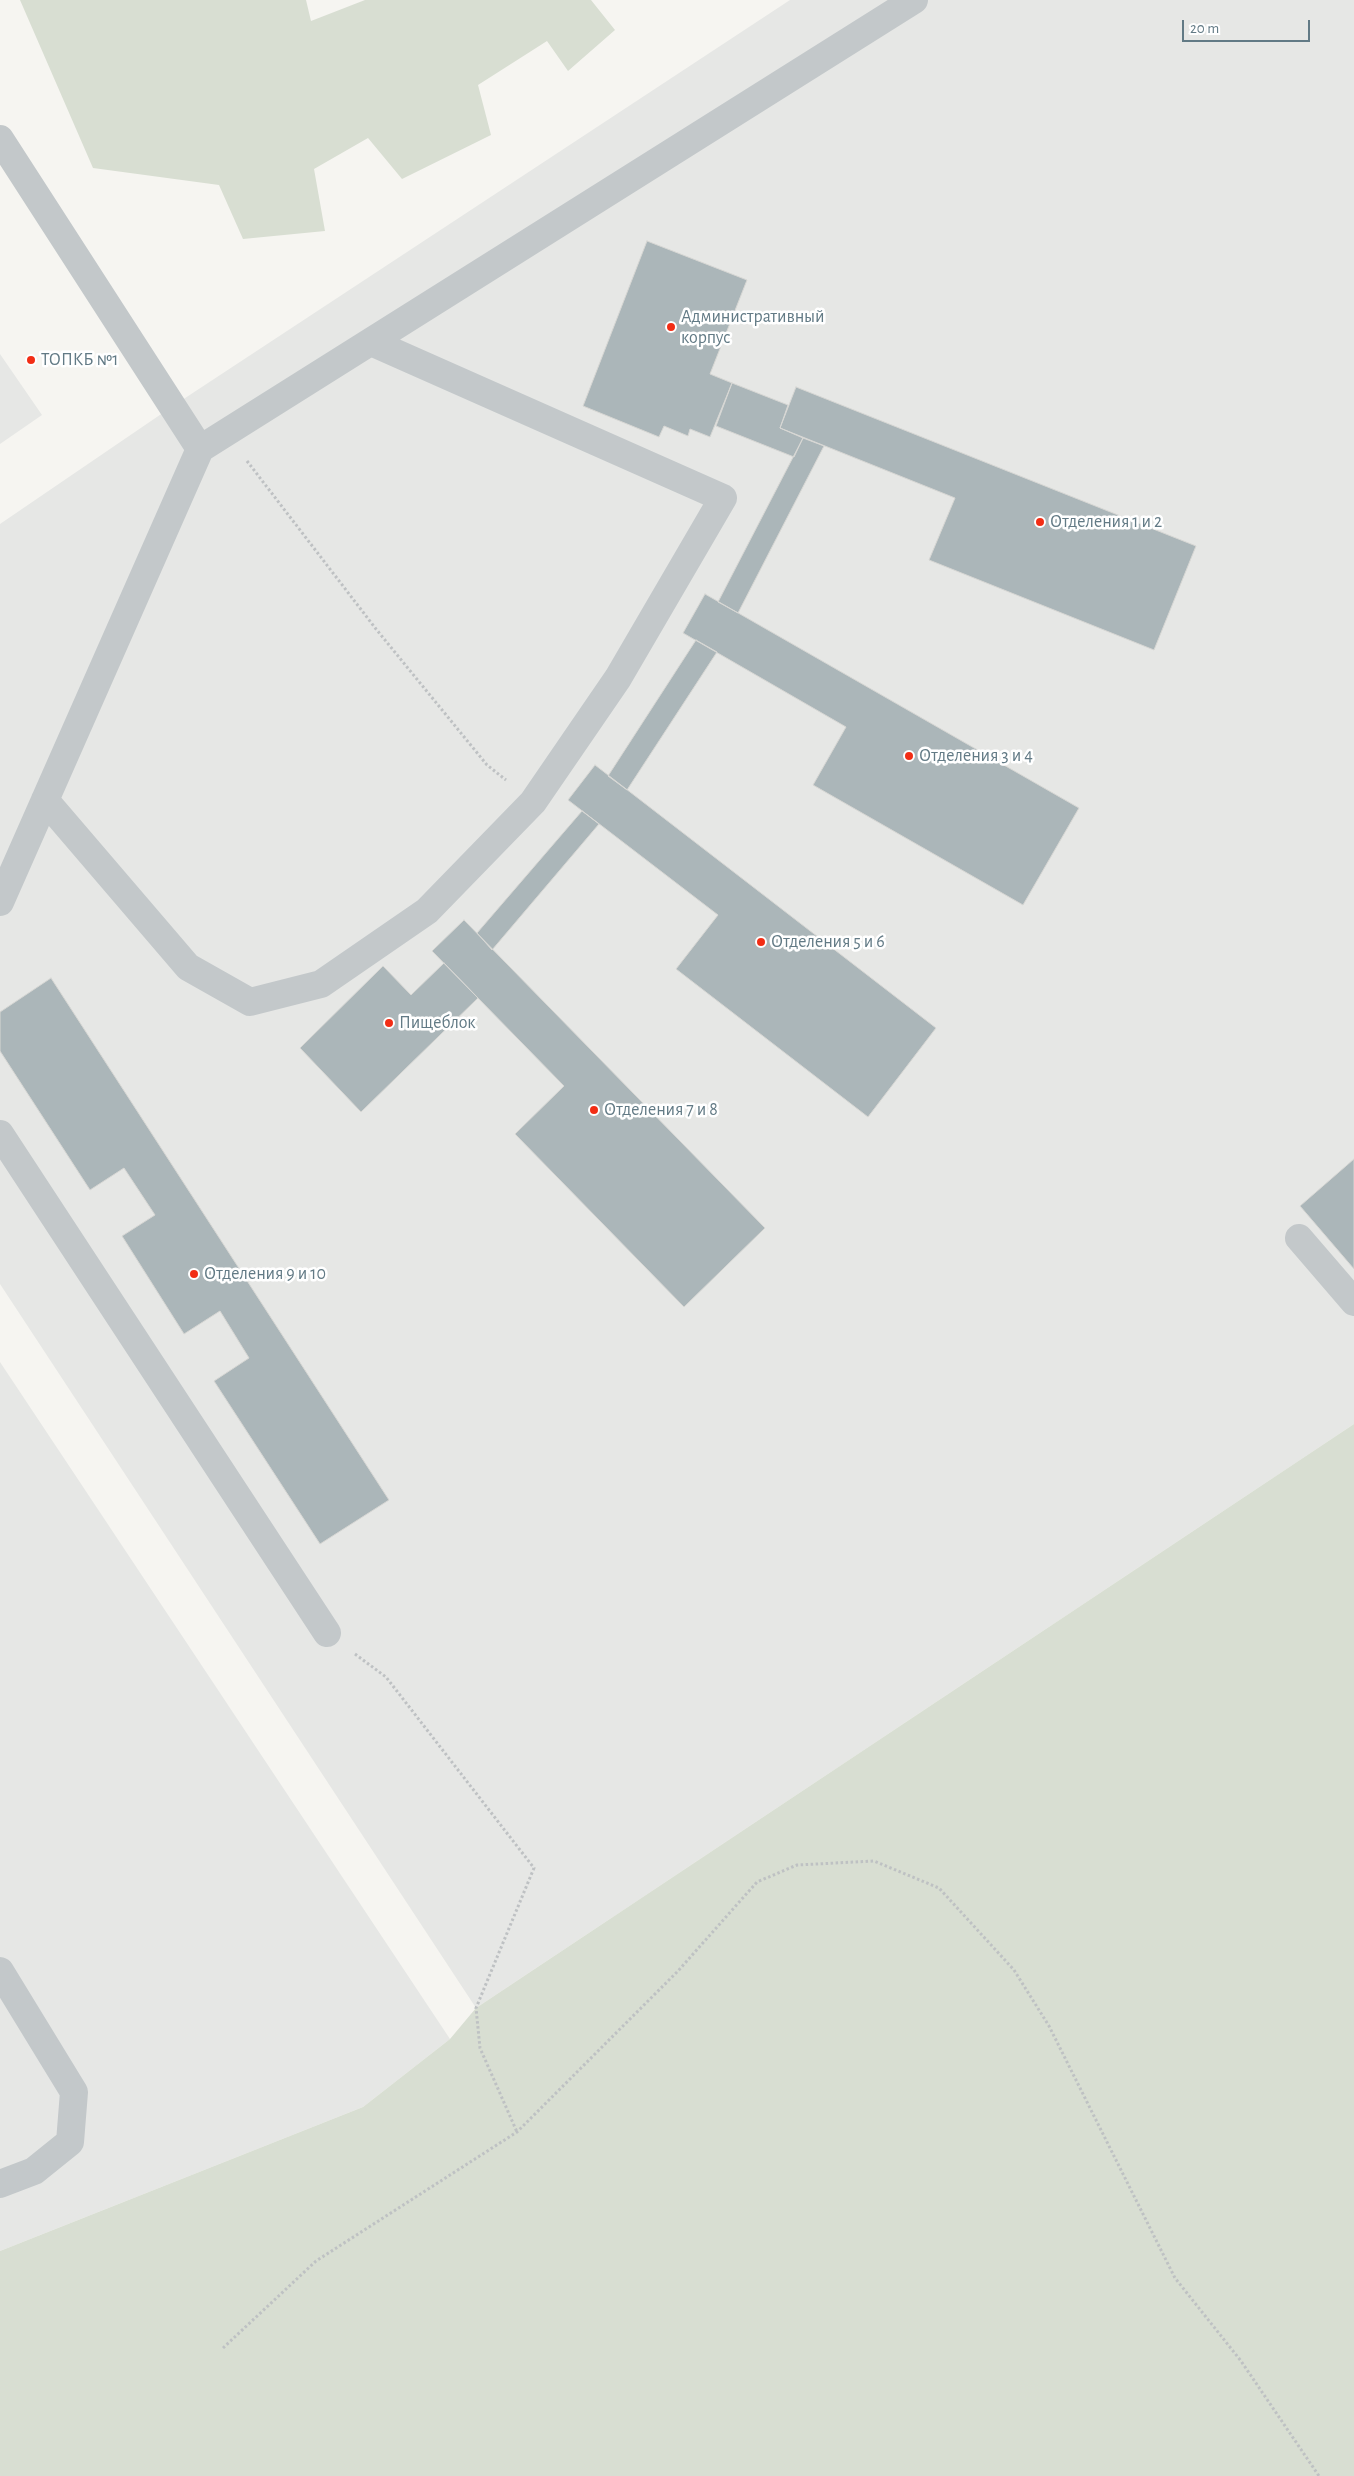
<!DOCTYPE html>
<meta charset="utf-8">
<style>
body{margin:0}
#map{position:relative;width:1354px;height:2476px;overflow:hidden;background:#f6f5f1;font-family:"Alegreya Sans",sans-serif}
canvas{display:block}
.scale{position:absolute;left:1182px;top:20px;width:128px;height:22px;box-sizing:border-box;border:2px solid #627a85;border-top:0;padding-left:6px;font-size:15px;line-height:18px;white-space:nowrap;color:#627a85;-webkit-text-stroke:4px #fff;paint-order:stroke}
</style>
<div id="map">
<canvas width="1354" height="2476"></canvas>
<div class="scale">20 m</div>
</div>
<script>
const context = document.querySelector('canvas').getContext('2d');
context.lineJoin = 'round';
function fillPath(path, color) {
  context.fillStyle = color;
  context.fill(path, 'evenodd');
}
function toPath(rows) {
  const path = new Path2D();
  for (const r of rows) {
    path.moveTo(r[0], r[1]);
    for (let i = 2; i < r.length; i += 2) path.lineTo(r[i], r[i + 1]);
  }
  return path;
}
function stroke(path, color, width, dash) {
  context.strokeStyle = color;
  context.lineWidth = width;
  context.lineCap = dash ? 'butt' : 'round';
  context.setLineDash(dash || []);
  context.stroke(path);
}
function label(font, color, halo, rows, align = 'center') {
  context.font = font + ' "Alegreya Sans",sans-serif';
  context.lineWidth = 5;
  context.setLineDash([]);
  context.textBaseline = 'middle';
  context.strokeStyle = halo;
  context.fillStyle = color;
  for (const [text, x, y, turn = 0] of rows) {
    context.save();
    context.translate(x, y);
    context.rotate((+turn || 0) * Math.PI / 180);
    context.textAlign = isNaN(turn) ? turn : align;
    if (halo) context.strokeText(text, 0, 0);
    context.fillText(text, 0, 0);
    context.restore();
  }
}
const built = toPath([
 [790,0,1354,0,1354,1424,476,2008,0,1284,0,524,173,406],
 [0,354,42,415,0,444],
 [0,1362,450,2039,363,2107,0,2251]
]);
const green = toPath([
 [20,0,306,0,311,21,365,0,591,0,615,30,568,71,547,41,478,85,491,135,402,179,368,138,314,169,325,231,243,239,219,185,93,168],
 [1354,1424,1354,2476,0,2476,0,2251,363,2107,450,2039,476,2008]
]);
const building = toPath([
 [647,241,747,280,710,374,732,383,710,437,690,429,688,436,664,426,659,437,583,406,647,241],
 [732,383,788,405,780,428,803,438,794,457,716,426,732,383],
 [796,387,1196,546,1154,650,929,560,955,498,780,428,796,387],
 [803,438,824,446,738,613,718,602,803,438],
 [705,594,1079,808,1023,905,813,785,846,727,683,633,705,594],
 [696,640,717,652,627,790,608,776,696,640],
 [595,765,936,1028,868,1117,676,969,718,915,568,800,595,765],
 [582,811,599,824,492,950,477,933,582,811],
 [464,920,765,1228,684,1307,515,1134,564,1086,432,951,464,920],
 [444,963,478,998,361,1112,300,1048,383,966,411,995,444,963],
 [51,978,389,1500,320,1544,214,1381,249,1358,220,1311,184,1334,122,1236,155,1215,124,1168,90,1190,0,1051,0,1012,51,978],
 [1354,1159,1354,1269,1300,1206,1354,1159]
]);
const path = toPath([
 [247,461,376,629,487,765,506,780],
 [355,1654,386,1677,534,1868,476,2008,480,2048,517,2132],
 [223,2348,316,2261,517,2132,678,1971,757,1882,797,1865,874,1861,939,1888,1014,1970,1049,2026,1175,2278,1241,2361,1319,2476]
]);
const minor = toPath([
 [0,139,200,449,0,902],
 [200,449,914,0],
 [45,800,188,967,250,1002,321,984,427,911,533,802,618,678,723,498,371,342],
 [0,1134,327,1633],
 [1299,1238,1354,1302],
 [0,1971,74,2092,70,2142,34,2171,0,2184]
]);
const markers = [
 [671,327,5,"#f22d15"],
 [31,360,5,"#f22d15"],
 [1040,522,5,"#f22d15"],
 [909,756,5,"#f22d15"],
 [761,942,5,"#f22d15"],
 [389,1023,5,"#f22d15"],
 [594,1110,5,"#f22d15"],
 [194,1274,5,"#f22d15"]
];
const poiNames = [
 ["Административный",681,317],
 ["корпус",681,338],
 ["ТОПКБ №1",41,360],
 ["Отделения 1 и 2",1050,522],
 ["Отделения 3 и 4",919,756],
 ["Отделения 5 и 6",771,942],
 ["Пищеблок",399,1023],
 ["Отделения 7 и 8",604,1110],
 ["Отделения 9 и 10",204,1274]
];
fillPath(built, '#e6e7e5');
fillPath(green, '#d8ded2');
fillPath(building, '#abb6b9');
stroke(building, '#d7d7d4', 1);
stroke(path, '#bec1c3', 3, [2.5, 2.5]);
stroke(minor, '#c3c8ca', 28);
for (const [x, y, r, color] of markers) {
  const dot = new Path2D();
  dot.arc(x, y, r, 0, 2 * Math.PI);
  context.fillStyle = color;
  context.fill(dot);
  stroke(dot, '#fff', 2);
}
label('18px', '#627a85', '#fff', poiNames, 'left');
</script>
